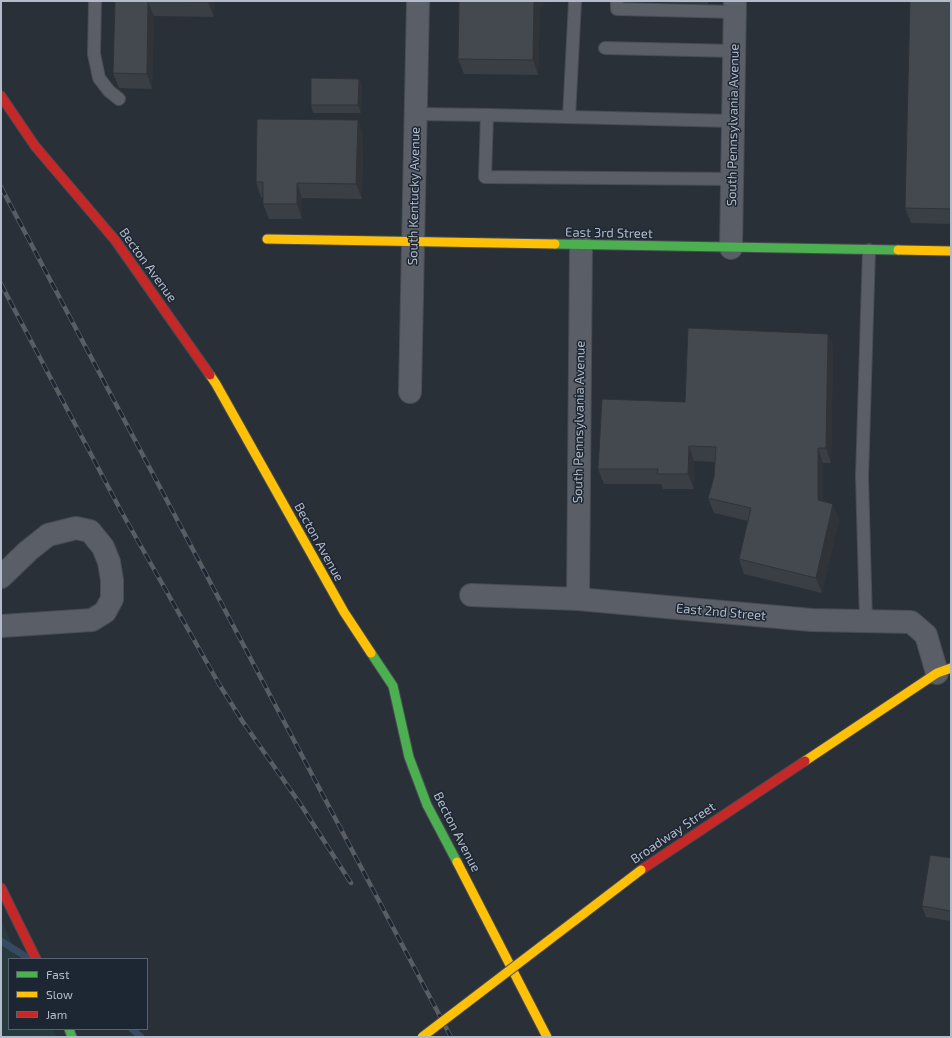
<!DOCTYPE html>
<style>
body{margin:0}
#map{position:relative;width:952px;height:1038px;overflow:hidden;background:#2a3038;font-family:"Exo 2",sans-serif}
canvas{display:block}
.frame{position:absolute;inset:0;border:2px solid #b4bcc9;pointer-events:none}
.legend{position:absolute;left:8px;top:958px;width:140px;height:72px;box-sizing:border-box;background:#1d2633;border:1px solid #59626f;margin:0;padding:5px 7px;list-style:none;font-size:12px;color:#b4bcc9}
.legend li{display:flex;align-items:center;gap:8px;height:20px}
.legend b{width:20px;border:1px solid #59626f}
</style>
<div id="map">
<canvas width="952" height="1038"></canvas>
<div class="frame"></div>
<ul class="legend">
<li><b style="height:5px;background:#4caf50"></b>Fast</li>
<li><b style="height:5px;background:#ffc107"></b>Slow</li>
<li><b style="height:5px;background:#c62828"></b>Jam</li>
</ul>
</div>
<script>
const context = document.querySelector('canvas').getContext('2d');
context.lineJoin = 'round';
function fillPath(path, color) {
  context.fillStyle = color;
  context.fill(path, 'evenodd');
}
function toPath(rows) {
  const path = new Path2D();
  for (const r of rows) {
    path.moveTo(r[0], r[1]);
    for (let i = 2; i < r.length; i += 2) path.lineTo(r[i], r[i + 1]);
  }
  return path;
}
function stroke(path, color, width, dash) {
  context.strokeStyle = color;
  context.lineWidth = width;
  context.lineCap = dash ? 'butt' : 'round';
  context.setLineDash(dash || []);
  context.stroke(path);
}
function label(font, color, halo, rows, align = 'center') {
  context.font = font + ' "Exo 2",sans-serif';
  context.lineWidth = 3;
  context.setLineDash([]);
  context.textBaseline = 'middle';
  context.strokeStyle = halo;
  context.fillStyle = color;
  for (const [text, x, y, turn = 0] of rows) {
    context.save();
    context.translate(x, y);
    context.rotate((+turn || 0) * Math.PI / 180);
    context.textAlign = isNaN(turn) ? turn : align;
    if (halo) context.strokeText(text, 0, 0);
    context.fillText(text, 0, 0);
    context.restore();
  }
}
const green = toPath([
 [1,920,19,959,9,959,9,1029,53,1029,57,1037,1,1037]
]);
const stream = toPath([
 [1,941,28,958],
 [132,1029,141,1037]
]);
const lane = toPath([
 [95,1,94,54,99,78,109,91,119,99],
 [617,1,617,9,735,12],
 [605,48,735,51],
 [416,114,487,115,485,177,732,179],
 [487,115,733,121],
 [569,117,575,1],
 [866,621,862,477,869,250]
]);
const street = toPath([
 [731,248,735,1],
 [410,392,418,1],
 [1,577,28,551,48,535,76,528,90,531,103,547,109,562,112,580,112,599,105,612,92,620,1,626],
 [471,595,578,599,811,620,911,622,926,635,937,673],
 [578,599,581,245]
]);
const fast = toPath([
 [555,244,898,250],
 [371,653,393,686,409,757,427,805,457,862],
 [69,1029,72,1037]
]);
const slow = toPath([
 [267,239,555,244],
 [898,250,951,251],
 [210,375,216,384,344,612,371,653],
 [805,761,937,673,951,668],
 [457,862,547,1037]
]);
const jam = toPath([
 [1,96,35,146,115,240,210,375],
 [641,870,805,761],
 [1,888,36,959]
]);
const rail = toPath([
 [1,187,451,1037],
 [1,284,121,511,219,684,243,722,301,805,351,883]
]);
const slowBridge = toPath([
 [422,1037,641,870]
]);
const wall = toPath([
 [115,1,214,1,214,17,154,16,152,89,119,88,113,73],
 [660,1,708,1,708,4,660,2],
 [951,1,951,224,911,223,905,208],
 [540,8,538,75,464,74,458,59],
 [359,79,362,87,361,113,313,113,311,105],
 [358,120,363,135,362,199,302,198,302,219,269,219,263,204,263,197,261,197,256,182],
 [828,334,833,349,831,463,823,463,823,501,839,519,822,593,744,574,739,559,748,521,714,513,708,498,714,477,715,462,694,461,694,489,663,489,661,484,604,484,598,469,685,402],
 [951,858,951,921,926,917,922,906]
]);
const shadedWall = toPath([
 [148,1,154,16,152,89,147,74],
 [208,1,214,1,214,17,208,2],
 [534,1,547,1,540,8,538,75,533,60],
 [359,79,362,87,361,113,358,105],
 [358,120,363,135,362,199,356,184],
 [297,183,302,198,302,219,297,204],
 [828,334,833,349,831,463,826,448],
 [689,446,694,461,694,489,688,474],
 [818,448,823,463,823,515,818,500],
 [833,504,839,519,822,593,816,578]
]);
const building = toPath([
 [115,1,148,1,147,74,113,73,115,1],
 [148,1,208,1,208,2,148,1],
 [459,1,534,1,533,60,458,59,459,1],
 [910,1,951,1,951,209,905,208,910,1],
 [311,78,359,79,358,105,311,105,311,78],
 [257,119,358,120,356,184,297,183,297,204,263,204,263,182,256,182,257,119],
 [688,328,828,334,826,448,818,448,818,500,833,504,816,578,739,559,751,508,708,498,714,477,716,447,689,446,688,474,657,474,658,469,598,469,602,399,685,402,688,328],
 [930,855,951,858,951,911,922,906,930,855]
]);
const streetNames = [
 ["South Pennsylvania Avenue",733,125,-89],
 ["South Kentucky Avenue",414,196,-89],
 ["East 3rd Street",609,233,1],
 ["Becton Avenue",148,265,54],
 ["South Pennsylvania Avenue",579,422,-89],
 ["Becton Avenue",319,542,61],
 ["East 2nd Street",721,612,5],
 ["Becton Avenue",457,832,63],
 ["Broadway Street",673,833,-34]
];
fillPath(green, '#273a3e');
stroke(stream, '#384963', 7);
stroke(lane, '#484c53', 14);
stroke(street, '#484c53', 24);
stroke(fast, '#484c53', 11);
stroke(slow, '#484c53', 11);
stroke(jam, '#484c53', 11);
stroke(lane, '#5a5e66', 12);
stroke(street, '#5a5e66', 22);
stroke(fast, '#4caf50', 9);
stroke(slow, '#ffc107', 9);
stroke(jam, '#c62828', 9);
stroke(rail, '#595d64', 4.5);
stroke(rail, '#1d2633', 3, [9]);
stroke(slowBridge, '#484c53', 11, []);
stroke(slowBridge, '#ffc107', 9);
fillPath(wall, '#3a3f45');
fillPath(shadedWall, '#303338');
fillPath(building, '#444950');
stroke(building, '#303338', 1);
label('13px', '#b4bcc9', '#1d2633', streetNames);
</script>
